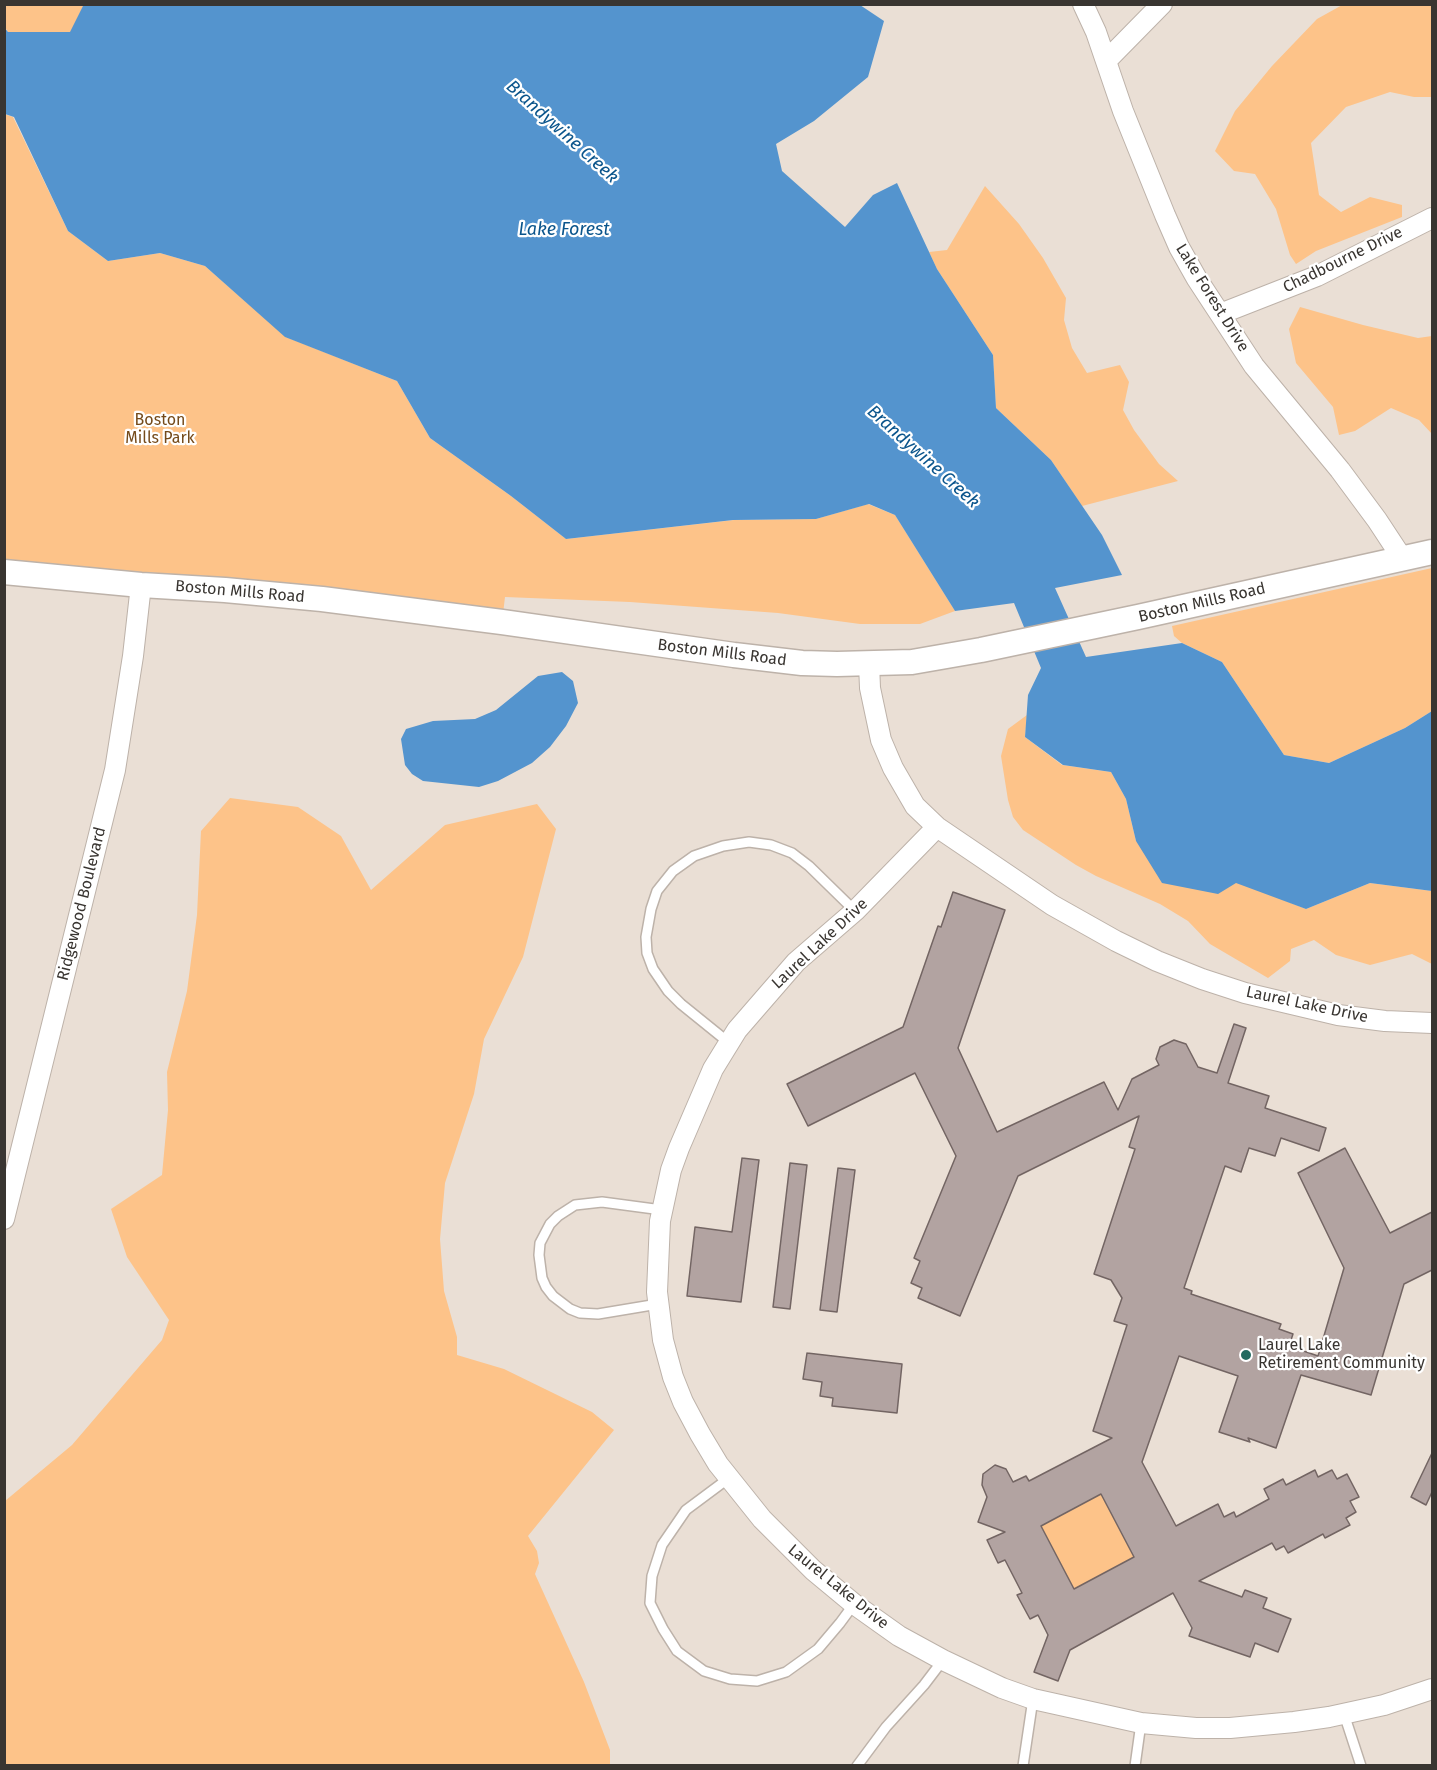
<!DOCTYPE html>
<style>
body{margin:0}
#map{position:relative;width:1437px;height:1770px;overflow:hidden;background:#eadfd5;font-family:"Fira Sans",sans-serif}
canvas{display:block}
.frame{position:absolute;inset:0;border:6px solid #393531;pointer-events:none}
</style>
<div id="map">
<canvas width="1437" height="1770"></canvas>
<div class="frame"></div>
</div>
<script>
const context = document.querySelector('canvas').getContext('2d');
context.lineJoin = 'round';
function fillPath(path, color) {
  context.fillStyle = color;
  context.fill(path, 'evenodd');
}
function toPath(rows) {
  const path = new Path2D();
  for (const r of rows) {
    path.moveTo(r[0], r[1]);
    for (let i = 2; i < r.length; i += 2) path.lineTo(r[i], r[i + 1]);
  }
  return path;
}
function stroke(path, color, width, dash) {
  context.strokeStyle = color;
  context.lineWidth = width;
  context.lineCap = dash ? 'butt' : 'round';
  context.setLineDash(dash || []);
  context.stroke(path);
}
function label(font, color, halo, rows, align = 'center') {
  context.font = font + ' "Fira Sans",sans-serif';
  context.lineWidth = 4.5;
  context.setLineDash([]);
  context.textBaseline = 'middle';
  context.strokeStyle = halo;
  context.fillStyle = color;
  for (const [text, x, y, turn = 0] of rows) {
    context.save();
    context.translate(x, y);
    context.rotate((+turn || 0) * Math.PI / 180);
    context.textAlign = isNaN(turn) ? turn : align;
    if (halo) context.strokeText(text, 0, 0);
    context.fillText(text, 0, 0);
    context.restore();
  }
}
const green = toPath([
 [1344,4,1432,5,1432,97,1414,97,1390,92,1346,107,1311,143,1319,195,1341,212,1370,197,1402,205,1402,217,1316,251,1296,264,1290,255,1276,209,1255,174,1234,171,1215,151,1235,111,1272,66,1317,19],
 [4,5,84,5,71,32,8,32,5,27],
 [4,114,13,117,68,231,108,261,160,253,205,266,286,337,397,381,430,438,511,496,566,539,734,520,816,519,868,504,895,515,955,611,920,624,860,624,778,613,630,602,505,597,502,622,5,572],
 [985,186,1019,224,1043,258,1066,298,1064,320,1072,348,1087,373,1120,365,1129,382,1123,410,1134,430,1159,464,1178,481,1082,506,1051,460,996,408,993,355,937,269,929,252,947,250],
 [1300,307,1363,325,1418,338,1432,336,1432,434,1419,420,1391,408,1355,431,1339,435,1333,407,1296,363,1289,329],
 [1432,568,1432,711,1405,728,1329,763,1284,755,1222,662,1182,643,1174,636,1172,626],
 [1027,715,1025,737,1062,765,1111,772,1126,799,1136,841,1306,909,1370,883,1432,891,1432,964,1412,954,1370,965,1336,955,1314,940,1291,949,1290,961,1268,978,1210,944,1188,921,1160,904,1096,876,1076,865,1023,830,1013,817,1008,800,1001,756,1008,729],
 [230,798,298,807,341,836,371,890,445,825,537,804,556,829,523,957,484,1039,474,1094,445,1183,440,1239,444,1291,457,1337,457,1355,504,1369,592,1412,614,1430,528,1536,537,1551,539,1563,535,1574,584,1682,610,1750,610,1765,5,1765,5,1501,72,1445,162,1340,169,1320,127,1257,111,1209,162,1175,168,1110,167,1072,187,991,197,915,201,831],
 [1101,1494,1134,1557,1074,1589,1041,1526]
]);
const water = toPath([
 [84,4,860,5,884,21,868,77,814,121,776,144,782,171,845,227,873,195,897,183,937,269,993,355,996,408,1051,460,1102,535,1122,575,1055,588,1086,657,1182,643,1222,662,1284,755,1329,763,1405,728,1432,711,1432,891,1370,883,1306,909,1236,883,1218,894,1162,883,1136,841,1126,799,1111,772,1063,765,1025,737,1028,695,1041,668,1014,603,955,611,895,515,869,504,816,519,733,520,566,539,511,496,430,438,397,381,285,337,205,266,160,253,108,261,68,231,14,117,5,114,4,27,8,32,70,32],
 [562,672,573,681,578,703,566,726,550,747,532,763,498,781,479,787,423,781,412,774,405,765,401,739,406,729,433,721,475,719,496,710,538,676]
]);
const building = toPath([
 [953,892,1005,910,958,1048,997,1132,1104,1082,1118,1110,1132,1079,1159,1065,1156,1059,1160,1047,1174,1040,1186,1044,1198,1067,1217,1073,1234,1024,1246,1028,1228,1083,1269,1096,1265,1108,1326,1128,1319,1151,1281,1138,1275,1156,1249,1148,1241,1172,1225,1166,1184,1288,1192,1291,1191,1294,1281,1324,1279,1329,1293,1334,1289,1346,1318,1356,1344,1268,1298,1173,1345,1148,1390,1233,1432,1212,1432,1270,1404,1284,1371,1395,1301,1375,1276,1448,1248,1438,1250,1442,1219,1432,1238,1376,1179,1356,1142,1462,1176,1526,1218,1504,1224,1517,1234,1512,1236,1517,1269,1499,1264,1489,1283,1479,1286,1485,1315,1470,1318,1477,1332,1470,1337,1479,1347,1474,1359,1497,1350,1501,1356,1512,1346,1518,1350,1525,1325,1538,1323,1534,1288,1553,1284,1546,1276,1550,1272,1543,1199,1581,1242,1597,1245,1590,1267,1598,1263,1608,1291,1619,1278,1652,1255,1643,1250,1657,1189,1636,1192,1628,1173,1593,1070,1650,1058,1681,1034,1672,1048,1635,1038,1615,1030,1619,1017,1595,1022,1593,1005,1560,998,1563,987,1540,1005,1532,978,1522,987,1497,982,1485,983,1474,995,1465,1006,1469,1013,1482,1026,1476,1029,1481,1112,1438,1093,1431,1127,1325,1114,1321,1122,1298,1111,1280,1094,1274,1135,1149,1129,1147,1139,1116,1018,1176,960,1316,918,1298,922,1288,911,1283,920,1261,914,1258,956,1156,915,1073,808,1126,787,1084,903,1027,938,926,941,927,953,892],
 [1101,1494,1134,1557,1074,1589,1041,1526,1101,1494],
 [742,1158,759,1160,741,1302,687,1296,695,1227,732,1232,742,1158],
 [790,1163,807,1165,790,1309,773,1307,790,1163],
 [838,1168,855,1170,837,1312,820,1310,838,1168],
 [807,1353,902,1364,897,1413,832,1406,833,1398,820,1396,822,1382,803,1379,807,1353],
 [1432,1453,1432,1492,1426,1505,1411,1497,1432,1453]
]);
const service = toPath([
 [728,1042,681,1004,668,991,653,969,647,953,646,937,651,909,657,891,673,871,694,856,723,846,749,842,771,845,792,853,809,866,855,911],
 [658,1304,598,1314,580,1313,570,1309,553,1296,546,1287,542,1278,539,1255,540,1243,550,1224,558,1216,575,1205,602,1202,662,1210],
 [729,1478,686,1510,662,1545,652,1576,650,1603,663,1629,677,1651,704,1671,730,1679,757,1681,786,1672,818,1649,840,1623,854,1604],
 [1344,1714,1361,1766],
 [857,1766,886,1727,924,1685,943,1660],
 [1023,1766,1033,1699],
 [1135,1766,1141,1723]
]);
const minor = toPath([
 [1083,4,1096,32,1123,111,1165,215,1179,247,1197,279,1254,366,1340,470,1377,520,1402,558],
 [1106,61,1162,4],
 [1220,314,1317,276,1432,218],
 [869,663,870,688,881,740,893,768,915,806,937,827,1052,905,1116,941,1157,961,1202,979,1245,993,1338,1015,1385,1021,1432,1023],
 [937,827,855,911,796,962,737,1030,713,1069,679,1148,671,1170,660,1221,657,1292,663,1340,673,1377,683,1402,700,1434,718,1464,762,1519,813,1570,854,1604,899,1636,943,1660,1002,1688,1033,1699,1141,1723,1196,1728,1230,1728,1294,1722,1329,1717,1384,1705,1432,1689],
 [4,1219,115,770,133,656,141,585]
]);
const tertiary = toPath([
 [4,572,141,585,225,590,322,599,502,622,734,655,802,663,837,664,912,662,981,650,1138,617,1432,552]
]);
const markers = [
 [1246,1355,6,"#226a60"]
];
const streetNames = [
 ["Chadbourne Drive",1343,260,-26],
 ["Lake Forest Drive",1212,298,58],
 ["Boston Mills Road",240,592,5],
 ["Boston Mills Road",1202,603,-13],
 ["Boston Mills Road",722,653,7],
 ["Ridgewood Boulevard",82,904,-76],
 ["Laurel Lake Drive",820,944,-43],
 ["Laurel Lake Drive",1307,1005,12],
 ["Laurel Lake Drive",838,1587,39]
];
const parkNames = [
 ["Boston",160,421],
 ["Mills Park",160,439]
];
const poiNames = [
 ["Laurel Lake",1258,1346],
 ["Retirement Community",1258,1364]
];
const waterNames = [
 ["Brandywine Creek",562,132,42],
 ["Lake Forest",564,230],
 ["Brandywine Creek",923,457,42]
];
fillPath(green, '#fdc389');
fillPath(water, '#5494ce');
fillPath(building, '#b2a3a1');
stroke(building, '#736563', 1.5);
stroke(service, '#bdb2a9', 12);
stroke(minor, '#bdb2a9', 22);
stroke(tertiary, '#bdb2a9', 27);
stroke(service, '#fff', 9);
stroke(minor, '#fff', 20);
stroke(tertiary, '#fff', 24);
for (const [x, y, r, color] of markers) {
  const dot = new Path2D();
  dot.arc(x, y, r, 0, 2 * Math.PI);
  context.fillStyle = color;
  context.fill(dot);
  stroke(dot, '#fff', 2);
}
label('16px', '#393531', '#fff', streetNames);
label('16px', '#744a1a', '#fff', parkNames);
label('16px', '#393531', '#fff', poiNames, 'left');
label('italic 18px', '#0b558c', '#fff', waterNames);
</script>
